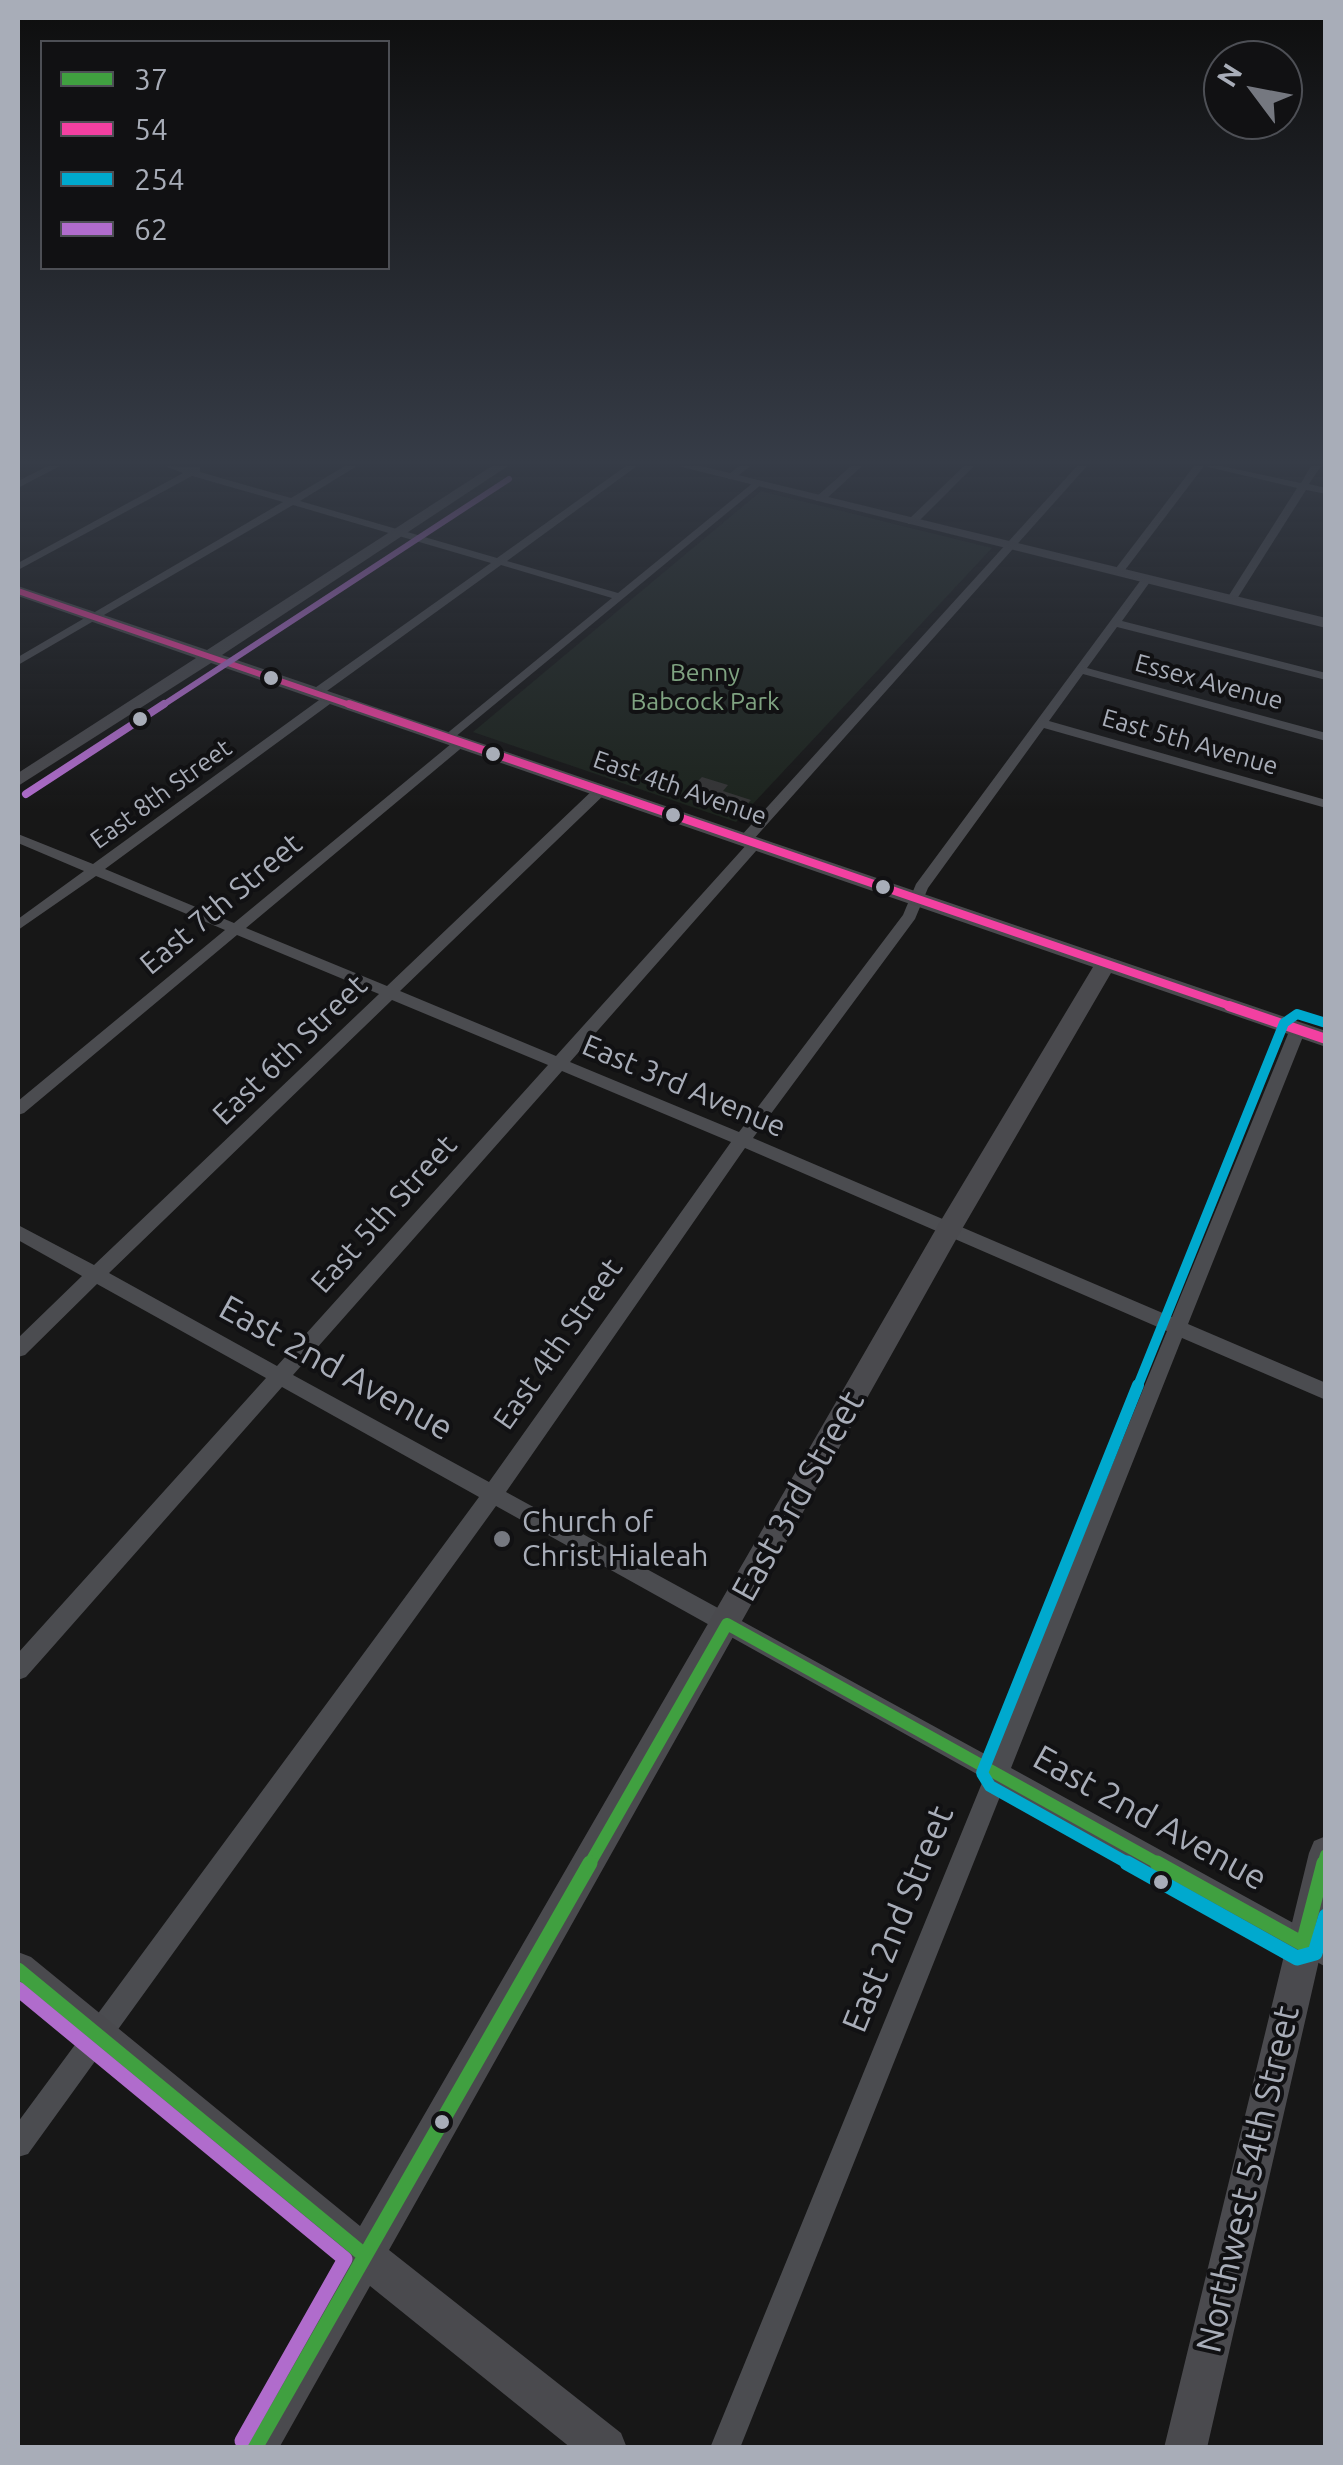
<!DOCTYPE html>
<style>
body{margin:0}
#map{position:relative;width:1343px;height:2465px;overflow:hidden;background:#171717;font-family:Ubuntu,sans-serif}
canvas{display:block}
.frame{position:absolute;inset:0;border:20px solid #a8adb8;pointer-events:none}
.legend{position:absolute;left:40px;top:40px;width:350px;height:230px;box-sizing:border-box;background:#111113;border:2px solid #4d4f55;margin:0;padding:12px 18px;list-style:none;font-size:30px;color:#a8adb8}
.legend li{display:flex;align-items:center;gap:20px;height:50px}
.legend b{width:50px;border:2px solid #4d4f55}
.north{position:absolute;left:1203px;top:40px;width:100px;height:100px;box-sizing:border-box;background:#111113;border:2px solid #4d4f55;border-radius:50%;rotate:302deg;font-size:28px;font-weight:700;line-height:40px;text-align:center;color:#a8adb8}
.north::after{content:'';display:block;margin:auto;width:35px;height:45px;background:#757880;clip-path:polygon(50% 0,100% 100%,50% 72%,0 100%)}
</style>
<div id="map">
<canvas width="1343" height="2465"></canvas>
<div class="frame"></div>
<ul class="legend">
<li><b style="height:12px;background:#40a040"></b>37</li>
<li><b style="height:12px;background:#f240a1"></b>54</li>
<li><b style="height:12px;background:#00a9ce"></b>254</li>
<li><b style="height:12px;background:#b06ccc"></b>62</li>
</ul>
<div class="north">N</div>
</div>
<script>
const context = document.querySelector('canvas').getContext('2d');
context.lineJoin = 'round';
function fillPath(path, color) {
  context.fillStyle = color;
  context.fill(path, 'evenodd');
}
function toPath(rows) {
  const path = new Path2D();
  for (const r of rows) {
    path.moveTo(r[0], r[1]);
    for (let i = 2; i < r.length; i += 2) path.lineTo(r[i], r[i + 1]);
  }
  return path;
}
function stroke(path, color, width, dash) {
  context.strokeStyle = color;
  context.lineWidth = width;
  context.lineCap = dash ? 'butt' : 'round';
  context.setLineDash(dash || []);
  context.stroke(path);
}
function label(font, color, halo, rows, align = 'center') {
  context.font = font + ' Ubuntu,sans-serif';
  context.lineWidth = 8;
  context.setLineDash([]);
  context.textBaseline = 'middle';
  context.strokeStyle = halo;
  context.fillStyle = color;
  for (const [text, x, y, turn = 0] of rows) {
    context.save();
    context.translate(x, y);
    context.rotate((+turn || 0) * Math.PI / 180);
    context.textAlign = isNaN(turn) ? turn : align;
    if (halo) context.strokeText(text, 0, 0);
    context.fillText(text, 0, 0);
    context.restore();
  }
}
const green = toPath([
 [761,491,992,548,736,822,473,732]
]);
const building = toPath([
 [702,777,728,785,723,791,751,800,741,811,688,791]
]);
const street = toPath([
 [48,466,60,466,18,488,18,481,48,466],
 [165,466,200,467,200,472,291,498,345,466,357,466,300,501,497,558,626,466,637,466,507,561,618,593,754,482,762,484,449,742,445,741,445,735,612,598,501,565,320,696,312,696,312,690,491,563,293,505,18,665,18,657,283,502,192,476,18,570,18,563,183,473,165,466],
 [739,466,750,466,734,479,728,479,728,475,739,466],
 [851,466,862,466,824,501,816,501,816,497,851,466],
 [964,466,974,466,916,524,908,524,908,520,964,466],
 [1077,466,1087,466,753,840,763,843,570,1062,739,1132,903,915,916,884,1143,577,1152,579,1122,621,1326,673,1326,680,1117,627,1087,668,1326,733,1326,741,1083,674,1049,721,1326,800,1326,808,1044,728,928,888,915,919,753,1138,1172,1317,1290,1029,1293,1025,1303,1025,1306,1029,1188,1324,1326,1383,1326,1400,1182,1338,1011,1768,1326,1941,1326,1967,1003,1789,740,2448,710,2448,984,1778,496,1506,28,2154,18,2157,18,2122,479,1497,282,1387,26,1677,18,1680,18,1653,266,1378,97,1284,25,1355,18,1357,18,1338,82,1276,18,1240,18,1225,94,1265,379,994,237,935,24,1113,18,1115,18,1101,225,930,96,876,18,930,18,919,84,871,18,843,18,834,93,864,326,695,334,695,334,701,105,869,234,923,457,739,465,739,465,745,246,928,387,986,596,787,606,787,606,793,400,991,556,1056,748,843,740,843,740,837,1077,466],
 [392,1000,548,1065,277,1366,109,1273,392,1000],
 [562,1071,731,1142,489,1482,293,1375,562,1071],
 [745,1148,1167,1331,992,1758,506,1492,745,1148],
 [1194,466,1221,466,1301,483,1311,466,1321,466,1309,484,1326,488,1326,494,1306,490,1235,602,1226,600,1297,488,1204,466,1122,574,1113,572,1194,466]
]);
const secondary = toPath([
 [492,466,508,466,222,655,1326,1031,1326,1047,1111,973,958,1236,389,2250,621,2433,627,2448,571,2448,370,2286,279,2448,234,2448,339,2261,18,1993,18,1952,31,1957,360,2226,940,1222,1093,967,211,663,18,786,18,773,196,658,18,596,18,586,207,650,492,466],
 [678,466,701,466,1326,618,1326,628,678,466],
 [1326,1836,1326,1930,1207,2448,1164,2448,1309,1853,1314,1841,1326,1836]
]);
const bus1Far1 = toPath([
 [727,1624,1161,1865],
 [589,1865,727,1624],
 [1323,1865,1326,1855]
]);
const bus1 = toPath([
 [1157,1863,1303,1944],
 [1303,1944,1324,1863],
 [18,1970,364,2255],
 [255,2448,590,1863]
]);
const bus2Far2 = toPath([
 [18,591,356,707]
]);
const bus2Far1 = toPath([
 [349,704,1236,1008]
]);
const bus2 = toPath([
 [1229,1006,1326,1039]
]);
const bus3Far2 = toPath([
 [1137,1388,1284,1023,1297,1014,1326,1023]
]);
const bus3Far1 = toPath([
 [1131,1865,990,1786,982,1773,1138,1385]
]);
const bus3 = toPath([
 [1127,1863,1297,1958,1315,1953,1326,1916]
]);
const bus4Far2 = toPath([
 [160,707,509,479]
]);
const bus4Far1 = toPath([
 [26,794,164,704]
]);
const bus4 = toPath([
 [18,1989,345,2259,242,2441]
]);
const markers = [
 [271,678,9,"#a8adb8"],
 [140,719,9,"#a8adb8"],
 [493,754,9,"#a8adb8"],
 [673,815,9,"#a8adb8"],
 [883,887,9,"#a8adb8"],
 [502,1539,10,"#757880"],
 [1161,1882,9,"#a8adb8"],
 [442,2122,9,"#a8adb8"]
];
const farParknames = [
 ["Benny",705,673],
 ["Babcock Park",705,702]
];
const farStreetnames = [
 ["Essex Avenue",1209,682,15],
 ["East 5th Avenue",1190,742,16],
 ["East 4th Avenue",680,788,19],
 ["East 8th Street",161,794,-36]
];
const streetNames = [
 ["East 7th Street",221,904,-40],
 ["East 6th Street",290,1050,-44],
 ["East 3rd Avenue",684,1086,23],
 ["East 5th Street",384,1214,-48],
 ["East 4th Street",558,1344,-55]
];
const poiNames = [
 ["Church of",522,1522],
 ["Christ Hialeah",522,1556]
];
const nearStreetnames = [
 ["East 2nd Avenue",336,1368,29],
 ["East 3rd Street",798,1496,-61],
 ["East 2nd Avenue",1150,1818,29],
 ["East 2nd Street",898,1919,-68],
 ["Northwest 54th Street",1248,2179,-77]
];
fillPath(green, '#1d241e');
fillPath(building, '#353536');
fillPath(street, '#4b4c50');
fillPath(secondary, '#4a4a4e');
stroke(bus1Far1, '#40a040', 12);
stroke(bus1, '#40a040', 15);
stroke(bus2Far2, '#f240a1', 6);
stroke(bus2Far1, '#f240a1', 8);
stroke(bus2, '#f240a1', 10);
stroke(bus3Far2, '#00a9ce', 10);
stroke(bus3Far1, '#00a9ce', 12);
stroke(bus3, '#00a9ce', 15);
stroke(bus4Far2, '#b06ccc', 6);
stroke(bus4Far1, '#b06ccc', 8);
stroke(bus4, '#b06ccc', 15);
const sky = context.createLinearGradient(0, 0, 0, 811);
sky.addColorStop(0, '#0d0d0d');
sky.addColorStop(0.57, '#363c47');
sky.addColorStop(1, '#363c4700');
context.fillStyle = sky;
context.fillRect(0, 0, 1343, 811);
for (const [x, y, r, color] of markers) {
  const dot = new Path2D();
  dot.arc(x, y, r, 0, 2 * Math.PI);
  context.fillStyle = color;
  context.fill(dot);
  stroke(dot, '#111113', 4);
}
label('25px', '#7fa381', '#111113', farParknames);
label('25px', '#a8adb8', '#111113', farStreetnames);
label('30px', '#a8adb8', '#111113', streetNames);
label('30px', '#a8adb8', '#111113', poiNames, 'left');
label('35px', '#a8adb8', '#111113', nearStreetnames);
</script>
